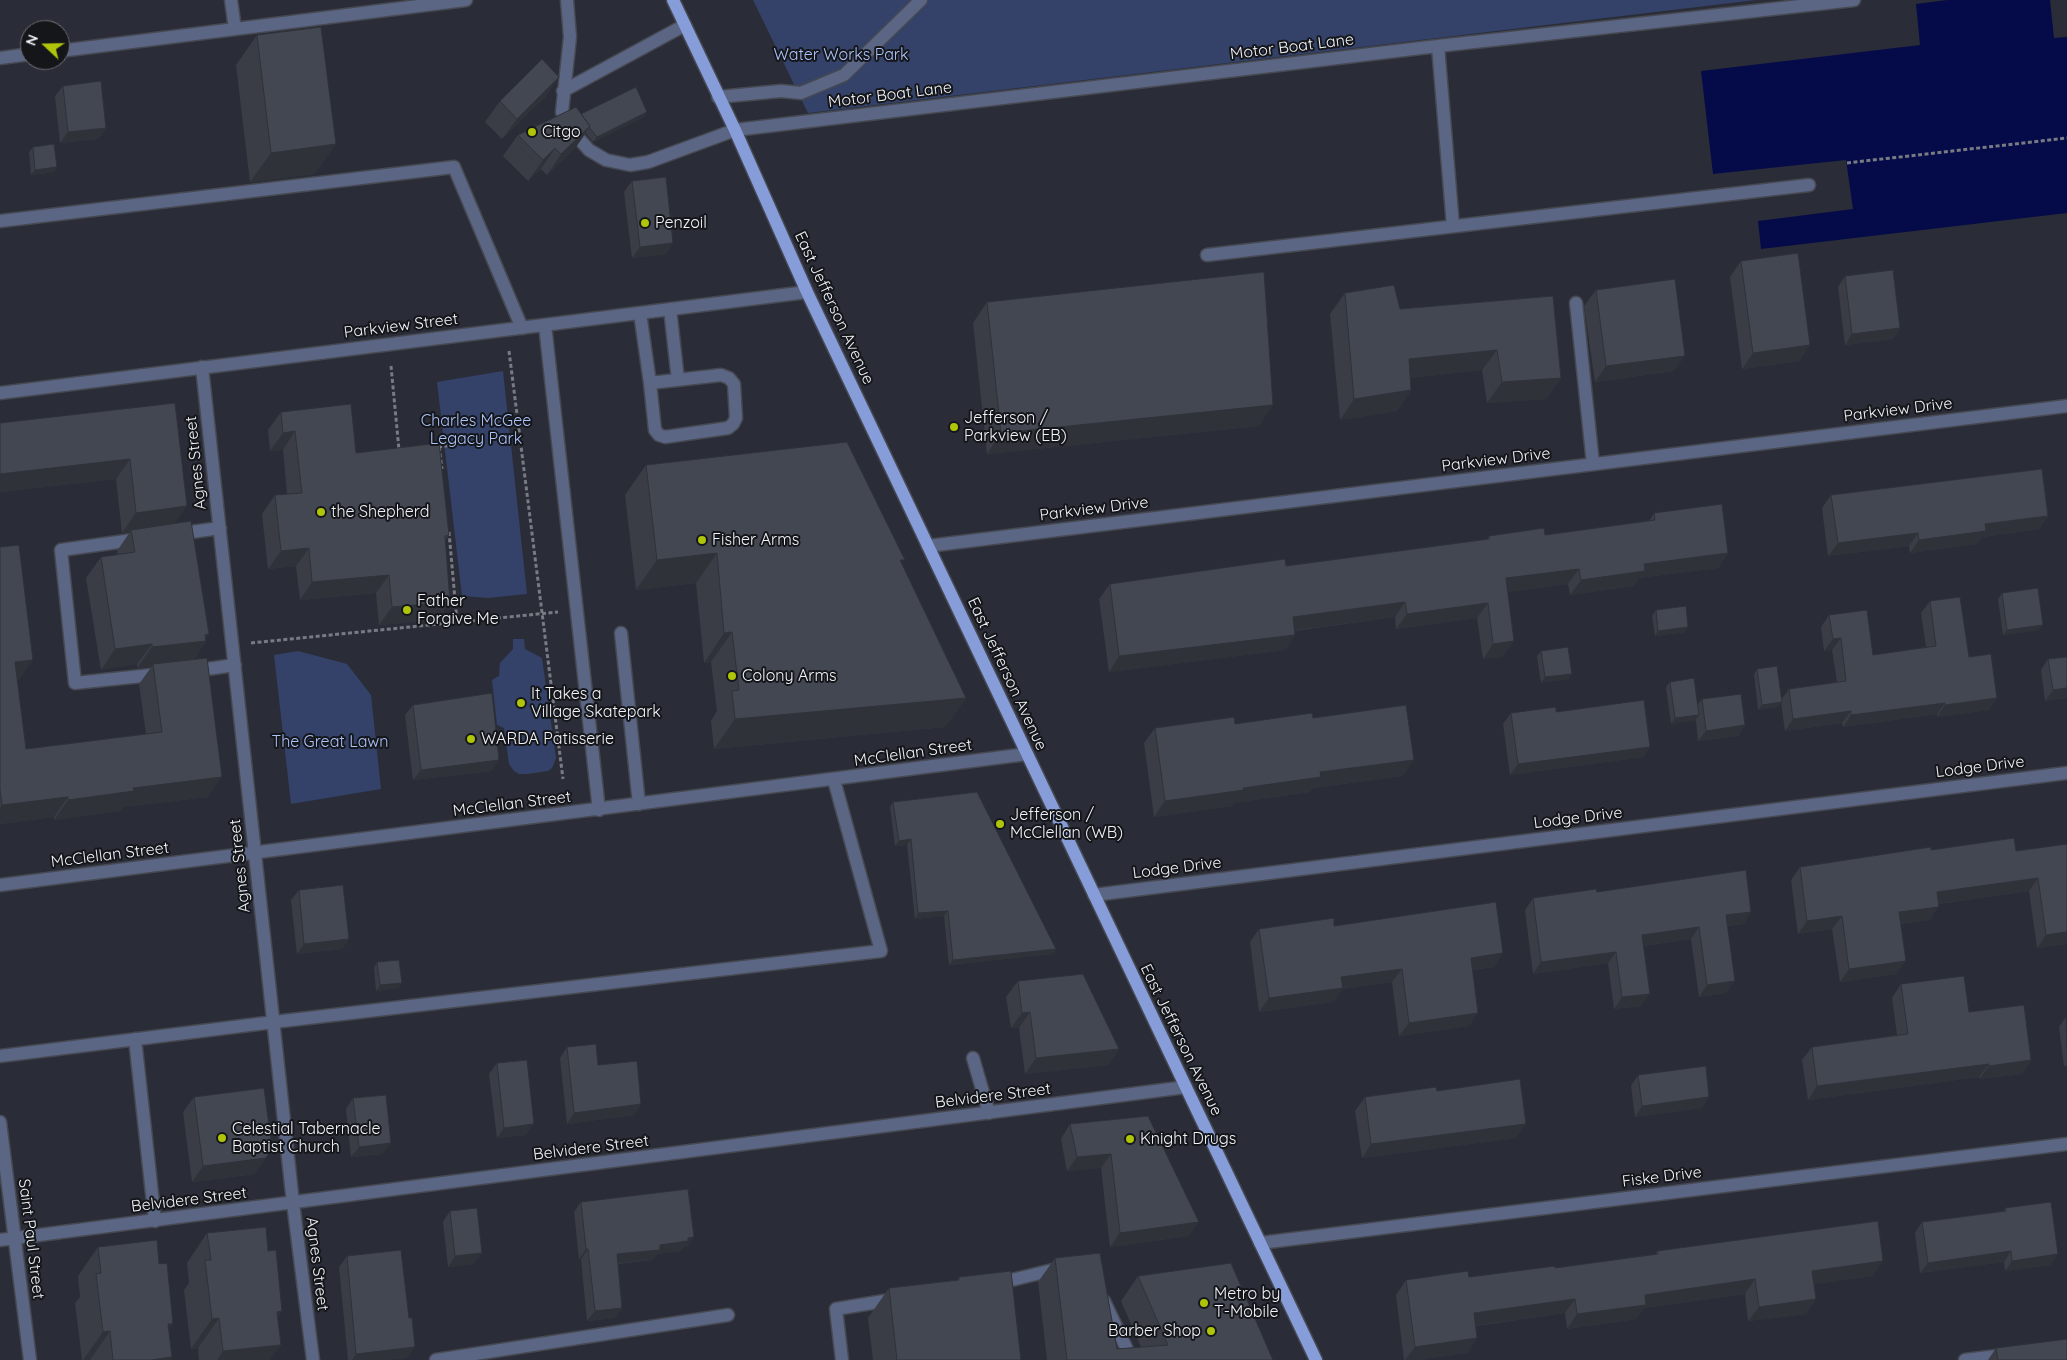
<!DOCTYPE html>
<style>
body{margin:0}
#map{position:relative;width:2067px;height:1360px;overflow:hidden;background:#2a2d37;font-family:Quicksand,sans-serif}
canvas{display:block}
.north{position:absolute;left:20px;top:20px;width:50px;height:50px;box-sizing:border-box;background:#14161a;border:1px solid #6c6e73;border-radius:50%;rotate:291deg;font-size:14px;font-weight:700;line-height:20px;text-align:center;color:#f0f3f9}
.north::after{content:'';display:block;margin:auto;width:18px;height:22px;background:#aec509;clip-path:polygon(50% 0,100% 100%,50% 72%,0 100%)}
</style>
<div id="map">
<canvas width="2067" height="1360"></canvas>
<div class="north">N</div>
</div>
<script>
const context = document.querySelector('canvas').getContext('2d');
context.lineJoin = 'round';
function fillPath(path, color) {
  context.fillStyle = color;
  context.fill(path, 'evenodd');
}
function toPath(rows) {
  const path = new Path2D();
  for (const r of rows) {
    path.moveTo(r[0], r[1]);
    for (let i = 2; i < r.length; i += 2) path.lineTo(r[i], r[i + 1]);
  }
  return path;
}
function stroke(path, color, width, dash) {
  context.strokeStyle = color;
  context.lineWidth = width;
  context.lineCap = dash ? 'butt' : 'round';
  context.setLineDash(dash || []);
  context.stroke(path);
}
function label(font, color, halo, rows, align = 'center') {
  context.font = font + ' Quicksand,sans-serif';
  context.lineWidth = 4;
  context.setLineDash([]);
  context.textBaseline = 'middle';
  context.strokeStyle = halo;
  context.fillStyle = color;
  for (const [text, x, y, turn = 0] of rows) {
    context.save();
    context.translate(x, y);
    context.rotate((+turn || 0) * Math.PI / 180);
    context.textAlign = isNaN(turn) ? turn : align;
    if (halo) context.strokeText(text, 0, 0);
    context.fillText(text, 0, 0);
    context.restore();
  }
}
const green = toPath([
 [753,0,1756,0,808,113],
 [503,371,527,594,488,598,462,596,437,382],
 [513,639,524,639,525,649,542,658,556,758,552,768,548,771,527,774,519,774,514,771,509,764,504,728,497,725,492,680,499,676,500,663,513,649],
 [298,651,347,664,371,695,381,789,291,804,274,655]
]);
const water = toPath([
 [1947,0,2050,0,2054,38,2067,37,2067,213,1761,249,1758,221,1853,209,1846,160,1713,174,1701,71,1920,45,1916,4]
]);
const path = toPath([
 [1847,163,2067,138],
 [509,351,563,779],
 [391,366,399,450],
 [438,447,453,445],
 [439,447,442,469],
 [449,532,457,622],
 [251,643,558,612]
]);
const minor = toPath([
 [231,0,235,29],
 [567,0,570,37,562,112,573,132,589,150,606,160,630,165,648,162,735,130,1438,46,1854,0],
 [1438,46,1453,226],
 [60,51,466,0],
 [0,58,30,54],
 [563,91,685,25],
 [718,97,781,91,801,93,844,75,921,0],
 [0,221,454,167,522,328],
 [1207,255,1809,185],
 [1576,303,1593,464],
 [670,309,678,380],
 [640,313,650,383],
 [545,325,599,810],
 [202,367,293,1203,313,1360],
 [721,375,729,378,734,384,736,418,733,424,728,428,665,437,659,435,655,430,650,383,721,375],
 [0,393,807,292],
 [177,534,220,528],
 [140,539,61,550,75,683,161,674],
 [928,546,2067,406],
 [621,633,639,804],
 [193,671,235,665],
 [0,885,1027,754],
 [1094,895,2067,773],
 [135,1039,155,1221],
 [0,1056,274,1022,881,951,834,780],
 [973,1058,989,1113],
 [0,1122,30,1360],
 [0,1240,1186,1087],
 [1260,1243,2067,1144],
 [995,1284,1061,1268],
 [1104,1301,1132,1360],
 [436,1360,728,1315],
 [842,1360,836,1309,896,1299],
 [1965,1360,2005,1355]
]);
const major = toPath([
 [673,0,735,130,807,292,1316,1360]
]);
const wall = toPath([
 [257,35,315,174,250,182,236,65],
 [559,77,545,97,502,139,485,122,500,101],
 [63,86,106,128,98,139,60,143,55,96],
 [581,114,644,117,593,142,586,133,576,147,547,175,541,169,528,181,503,156,518,135],
 [33,147,54,172,31,175,29,152],
 [632,181,666,254,632,258,624,192],
 [1741,261,1810,345,1799,361,1742,369,1730,277],
 [1845,276,1900,328,1893,339,1845,345,1838,287],
 [1596,290,1674,371,1595,382,1584,306],
 [1345,293,1400,309,1553,296,1561,378,1546,399,1487,403,1482,370,1410,378,1411,390,1397,411,1340,420,1330,314],
 [987,302,1259,426,987,454,973,323],
 [175,403,175,524,206,641,193,660,208,797,123,807,120,811,54,820,54,817,0,824,0,547,19,680,17,680,26,749,146,734,139,684,152,666,137,668,137,664,101,670,86,578,101,557,118,555,117,551,130,532,122,533,116,479,0,492,0,423],
 [281,412,356,453,449,535,445,541,450,602,437,620,379,625,376,593,300,600,296,566,268,569,262,514,275,495,287,494,283,450,270,451,268,430],
 [646,465,902,564,966,698,945,727,714,749,711,721,717,711,711,662,704,663,696,583,636,590,625,495],
 [1831,495,2048,516,2039,529,1982,537,1976,544,1910,553,1909,546,1828,556,1822,508],
 [1654,513,1728,553,1718,568,1639,578,1634,586,1570,595,1568,584,1508,592,1503,657,1483,659,1477,618,1396,629,1395,617,1295,631,1295,635,1285,650,1109,672,1099,599,1110,584,1286,566,1487,539,1489,536,1545,535,1649,521],
 [2002,593,2039,630,2003,635,1998,599],
 [1930,601,1969,657,1997,698,1988,710,1937,717,1937,714,1843,727,1842,723,1785,731,1781,702,1778,707,1758,710,1754,674,1757,669,1781,700,1789,689,1837,682,1832,650,1824,651,1821,627,1829,615,1873,655,1926,647,1921,613],
 [1656,610,1685,632,1655,636,1652,616],
 [1541,651,1572,674,1568,679,1541,683,1537,656],
 [2067,657,2067,698,2045,701,2041,670,2048,659],
 [1670,682,1697,705,1702,699,1745,725,1738,736,1698,741,1696,720,1671,724,1666,687],
 [413,705,492,771,413,780,405,715],
 [1556,712,1650,747,1643,757,1510,775,1503,724,1511,713],
 [1313,718,1403,776,1313,788,1309,792,1234,803,1232,806,1154,817,1144,743,1155,728,1235,724],
 [893,802,1056,949,1053,954,949,965,944,916,915,919,907,845,895,846,890,807],
 [2067,844,2067,944,2037,948,2029,891,1938,904,1930,920,1900,924,1896,974,1840,982,1832,929,1798,934,1791,880,1800,867,1931,850,2016,851],
 [299,890,349,939,342,949,297,954,291,900],
 [1597,892,1751,912,1743,924,1728,926,1726,993,1699,997,1691,939,1643,946,1641,1006,1614,1009,1608,963,1533,974,1525,910,1533,898],
 [1334,926,1494,967,1473,970,1469,1026,1399,1036,1392,982,1342,989,1333,1002,1259,1012,1250,942,1259,929],
 [377,962,402,983,398,988,376,991,374,968],
 [1018,981,1119,1049,1108,1065,1025,1074,1019,1028,1011,1028,1006,997],
 [1901,984,1969,1012,2031,1060,2022,1074,1979,1079,1979,1077,1808,1100,1802,1060,1812,1047,1897,1035,1892,998],
 [2066,1017,2067,1066,2064,1066,2059,1027],
 [567,1047,641,1104,634,1115,567,1124,560,1058],
 [497,1063,526,1135,497,1138,489,1074],
 [1638,1075,1702,1108,1635,1117,1631,1086],
 [1437,1091,1516,1138,1362,1158,1355,1111,1365,1097],
 [194,1097,255,1174,192,1182,183,1112],
 [353,1098,383,1154,351,1157,346,1109],
 [1148,1116,1189,1236,1110,1247,1101,1168,1067,1171,1061,1139,1070,1124],
 [581,1202,694,1237,687,1247,684,1247,681,1251,657,1254,653,1260,618,1264,622,1308,615,1318,587,1321,581,1259,579,1259,574,1212],
 [2005,1208,2051,1265,2005,1271,2004,1262,1920,1273,1915,1233,1922,1222,2003,1212],
 [450,1211,474,1264,448,1267,443,1222],
 [207,1233,268,1251,282,1311,277,1318,270,1360,199,1360,198,1348,191,1349,184,1290,189,1283,187,1263],
 [98,1247,169,1331,172,1357,170,1360,82,1360,75,1303,80,1297,78,1276],
 [1657,1251,1873,1276,1814,1284,1816,1299,1806,1314,1748,1321,1745,1294,1644,1308,1636,1319,1567,1329,1565,1313,1476,1326,1477,1338,1467,1353,1416,1360,1404,1360,1396,1295,1406,1280,1469,1277,1555,1268,1655,1254],
 [347,1256,409,1318,415,1347,407,1358,386,1360,348,1360,339,1267],
 [1055,1258,1117,1349,1141,1347,1121,1301,1138,1276,1273,1360,1047,1360,1038,1282],
 [959,1277,1021,1360,873,1360,868,1318,889,1288,957,1280],
 [1996,1348,1998,1360,1988,1360]
]);
const shadedWall = toPath([
 [559,77,545,97,502,139,517,119],
 [647,112,644,117,593,142,597,137],
 [590,126,576,147,547,175,561,154],
 [106,128,98,139,60,143,68,132],
 [336,144,315,174,250,182,271,153],
 [555,148,541,169,528,181,543,160],
 [57,167,54,172,31,175,35,170],
 [673,243,666,254,632,258,640,247],
 [1900,328,1893,339,1845,345,1852,334],
 [1810,345,1799,361,1742,369,1753,353],
 [1497,350,1482,370,1394,380,1409,359],
 [1685,356,1674,371,1595,382,1606,366],
 [1561,378,1546,399,1487,403,1502,382],
 [1411,390,1397,411,1340,420,1354,399],
 [1273,405,1259,426,987,454,1001,433],
 [295,431,283,450,270,451,283,433],
 [130,459,116,479,0,492,0,474],
 [187,506,173,526,131,530,130,532,122,533,136,513],
 [2048,516,2039,529,1982,537,1976,544,1910,553,1919,540,1985,524],
 [1918,533,1909,546,1828,556,1838,543],
 [309,548,296,566,268,569,281,551],
 [717,553,696,583,636,590,657,560],
 [1728,553,1718,568,1639,578,1634,586,1570,595,1581,580,1644,564],
 [1579,569,1568,584,1495,594,1506,578],
 [389,575,376,593,300,600,312,582],
 [450,602,437,620,379,625,392,607],
 [1405,602,1395,617,1282,632,1293,617],
 [1488,603,1477,618,1396,629,1407,614],
 [2043,625,2039,630,2003,635,2007,630],
 [1688,627,1685,632,1655,636,1658,631],
 [732,632,711,662,704,663,724,633],
 [209,634,204,641,206,641,191,662,153,664,152,666,137,668,152,647],
 [1295,635,1285,650,1109,672,1119,656],
 [1841,638,1832,650,1824,651,1833,639],
 [1514,641,1503,657,1483,659,1493,644],
 [152,644,137,664,101,670,115,649],
 [33,660,19,680,1,682,15,662],
 [1572,674,1568,679,1541,683,1545,677],
 [2067,688,2067,698,2045,701,2053,690],
 [966,698,945,727,714,749,735,719],
 [1997,698,1988,710,1937,717,1945,705],
 [1782,702,1778,707,1758,710,1762,705],
 [1945,703,1937,714,1843,727,1851,715],
 [1851,711,1842,723,1785,731,1793,719],
 [1699,715,1695,721,1671,724,1675,718],
 [1745,725,1738,736,1698,741,1706,731],
 [1650,747,1643,757,1510,775,1518,764],
 [499,760,492,771,413,780,421,770],
 [1414,760,1403,776,1313,788,1309,792,1234,803,1232,806,1154,817,1165,801,1243,788,1320,772],
 [222,777,208,797,123,807,120,811,54,820,68,800,133,788],
 [68,797,54,817,0,824,0,808,2,805],
 [911,839,907,845,895,846,899,841],
 [2038,878,2029,891,1928,905,1937,892],
 [1939,907,1930,920,1889,925,1899,912],
 [948,911,944,916,915,919,918,913],
 [1751,912,1743,924,1718,927,1726,915],
 [1842,916,1832,929,1798,934,1807,921],
 [1699,927,1691,939,1634,947,1642,935],
 [2067,932,2067,944,2037,948,2046,935],
 [349,939,342,949,297,954,304,944],
 [1056,949,1053,954,949,965,953,960],
 [1616,952,1608,963,1533,974,1541,962],
 [1503,953,1494,967,1462,971,1471,958],
 [1906,961,1896,974,1840,982,1849,969],
 [1402,969,1392,982,1342,989,1333,1002,1259,1012,1269,998,1341,977],
 [1735,981,1726,993,1699,997,1707,985],
 [402,983,398,988,376,991,380,985],
 [1650,994,1641,1006,1614,1009,1622,997],
 [1030,1012,1019,1028,1011,1028,1022,1013],
 [1478,1013,1469,1026,1399,1036,1409,1023],
 [1119,1049,1108,1065,1025,1074,1036,1058],
 [2031,1060,2022,1074,1979,1079,1989,1066],
 [1989,1064,1979,1077,1808,1100,1817,1086],
 [1709,1097,1702,1108,1635,1117,1642,1106],
 [641,1104,634,1115,567,1124,574,1113],
 [534,1124,526,1135,497,1138,504,1128],
 [1526,1124,1516,1138,1362,1158,1371,1144],
 [391,1143,383,1154,351,1157,359,1147],
 [1111,1154,1101,1168,1067,1171,1077,1157],
 [266,1158,255,1174,192,1182,203,1166],
 [1199,1222,1189,1236,1110,1247,1120,1233],
 [694,1237,687,1247,684,1247,681,1251,657,1254,653,1260,610,1264,617,1254,688,1238],
 [586,1249,588,1249,581,1259,579,1259],
 [2011,1251,2004,1262,1920,1273,1928,1263],
 [482,1253,474,1264,448,1267,455,1256],
 [2058,1254,2051,1265,2005,1271,2012,1261],
 [1883,1261,1873,1276,1802,1286,1812,1271],
 [1755,1279,1745,1294,1644,1308,1636,1319,1567,1329,1577,1314,1645,1295],
 [1575,1299,1565,1313,1464,1327,1474,1313],
 [1816,1299,1806,1314,1748,1321,1759,1307],
 [622,1308,615,1318,587,1321,595,1311],
 [282,1311,262,1340,277,1312],
 [219,1318,198,1348,191,1349,212,1319],
 [168,1324,173,1324,153,1354],
 [110,1331,90,1360,83,1360,103,1332],
 [1477,1338,1467,1353,1416,1360,1405,1360,1415,1347],
 [281,1345,270,1360,217,1360,223,1351],
 [415,1347,407,1358,386,1360,352,1360,356,1354],
 [172,1357,170,1360,151,1360]
]);
const building = toPath([
 [321,27,336,144,271,153,257,35,321,27],
 [542,59,559,77,517,119,500,101,542,59],
 [101,81,106,128,68,132,63,86,101,81],
 [636,87,647,112,597,137,589,127,590,126,581,114,636,87],
 [576,107,590,126,561,154,555,148,543,160,518,135,576,107],
 [54,144,57,167,35,170,33,147,54,144],
 [666,177,673,243,640,247,632,181,666,177],
 [1798,253,1810,345,1753,353,1741,261,1798,253],
 [1893,270,1900,328,1852,334,1845,276,1893,270],
 [1264,272,1273,405,1001,433,987,302,1264,272],
 [1675,279,1685,356,1606,366,1596,290,1675,279],
 [1394,285,1400,309,1553,296,1561,378,1502,382,1497,350,1409,359,1411,390,1354,399,1345,293,1394,285],
 [175,403,187,506,136,513,130,459,0,474,0,423,175,403],
 [351,404,356,453,439,443,449,535,445,536,450,602,392,607,389,575,312,582,309,548,281,551,275,495,302,493,295,431,283,433,281,412,351,404],
 [847,442,905,560,900,560,966,698,735,719,732,691,739,690,732,632,724,633,717,553,657,560,646,465,847,442],
 [2042,469,2048,516,1985,524,1986,531,1919,540,1918,533,1838,543,1831,495,2042,469],
 [1722,504,1728,553,1644,564,1645,571,1581,580,1579,569,1506,578,1514,641,1493,644,1488,603,1407,614,1405,602,1293,617,1295,635,1119,656,1110,584,1285,559,1286,566,1489,539,1489,536,1544,528,1545,535,1655,520,1654,513,1722,504],
 [191,521,209,634,205,635,206,641,152,647,152,644,115,649,101,557,135,552,131,530,191,521],
 [19,545,33,660,15,662,26,749,162,732,153,664,207,658,222,777,133,788,134,791,68,800,68,797,2,805,0,789,0,547,19,545],
 [2038,588,2043,625,2007,630,2002,593,2038,588],
 [1960,597,1969,657,1991,654,1997,698,1945,705,1945,703,1851,715,1851,711,1793,719,1789,689,1846,681,1841,638,1833,639,1829,615,1867,610,1873,655,1936,646,1930,601,1960,597],
 [1686,606,1688,627,1658,631,1656,610,1686,606],
 [1568,647,1572,674,1545,677,1541,651,1568,647],
 [2067,657,2067,688,2053,690,2048,659,2067,657],
 [1777,666,1782,702,1762,705,1757,669,1777,666],
 [1694,678,1699,715,1675,718,1670,682,1694,678],
 [492,693,499,760,421,770,413,705,492,693],
 [1741,694,1745,725,1706,731,1702,699,1741,694],
 [1644,700,1650,747,1518,764,1511,713,1556,707,1556,712,1644,700],
 [1406,705,1414,760,1320,772,1321,777,1243,788,1244,790,1165,801,1155,728,1234,717,1235,724,1312,713,1313,718,1406,705],
 [977,792,1056,949,953,960,948,911,918,913,911,839,899,841,893,802,977,792],
 [2014,838,2016,851,2067,844,2067,932,2046,935,2038,878,1937,892,1939,907,1899,912,1906,961,1849,969,1842,916,1807,921,1800,867,1931,847,1931,850,2014,838],
 [1746,870,1751,912,1726,915,1735,981,1707,985,1699,927,1642,935,1650,994,1622,997,1616,952,1541,962,1533,898,1596,889,1597,892,1746,870],
 [343,885,349,939,304,944,299,890,343,885],
 [1496,902,1503,953,1471,958,1478,1013,1409,1023,1402,969,1341,977,1343,988,1269,998,1259,929,1334,918,1334,926,1496,902],
 [399,960,402,983,380,985,377,962,399,960],
 [1083,974,1119,1049,1036,1058,1030,1012,1022,1013,1018,981,1083,974],
 [1964,976,1969,1012,2024,1005,2031,1060,1989,1066,1989,1064,1817,1086,1812,1047,1908,1034,1901,984,1964,976],
 [596,1044,598,1065,637,1061,641,1104,574,1113,567,1047,596,1044],
 [527,1060,534,1124,504,1128,497,1063,527,1060],
 [1706,1066,1709,1097,1642,1106,1638,1075,1706,1066],
 [1520,1079,1526,1124,1371,1144,1365,1097,1436,1087,1437,1091,1520,1079],
 [264,1088,272,1148,266,1158,203,1166,194,1097,264,1088],
 [386,1095,391,1143,359,1147,353,1098,386,1095],
 [1148,1116,1199,1222,1120,1233,1111,1154,1077,1157,1070,1124,1148,1116],
 [688,1189,694,1237,688,1238,688,1241,660,1245,660,1250,617,1254,622,1308,595,1311,588,1249,586,1249,581,1202,688,1189],
 [2051,1202,2058,1254,2012,1261,2011,1251,1928,1263,1922,1222,2006,1211,2005,1208,2051,1202],
 [477,1208,482,1253,455,1256,450,1211,477,1208],
 [1878,1221,1883,1261,1812,1271,1816,1299,1759,1307,1755,1279,1645,1295,1646,1305,1577,1314,1575,1299,1474,1313,1477,1338,1415,1347,1406,1280,1468,1271,1469,1277,1555,1266,1555,1268,1658,1254,1657,1251,1878,1221],
 [266,1227,268,1251,276,1250,282,1311,277,1312,281,1345,223,1351,219,1318,212,1319,205,1260,211,1260,207,1233,266,1227],
 [157,1240,159,1264,167,1263,173,1324,168,1324,172,1357,151,1360,113,1360,110,1331,103,1332,96,1274,101,1273,98,1247,157,1240],
 [401,1250,409,1318,412,1318,415,1347,356,1354,347,1256,401,1250],
 [1100,1253,1117,1349,1168,1345,1138,1276,1231,1263,1273,1360,1067,1360,1055,1258,1100,1253],
 [1011,1271,1021,1360,897,1360,889,1288,959,1280,959,1277,1011,1271],
 [2067,1339,2067,1360,1998,1360,1996,1348,2067,1339]
]);
const markers = [
 [532,132,5,"#aec509"],
 [645,223,5,"#aec509"],
 [954,427,5,"#aec509"],
 [321,512,5,"#aec509"],
 [702,540,5,"#aec509"],
 [407,610,5,"#aec509"],
 [732,676,5,"#aec509"],
 [521,703,5,"#aec509"],
 [471,739,5,"#aec509"],
 [1000,824,5,"#aec509"],
 [222,1138,5,"#aec509"],
 [1130,1139,5,"#aec509"],
 [1204,1303,5,"#aec509"],
 [1211,1331,5,"#aec509"]
];
const streetNames = [
 ["Motor Boat Lane",1292,47,-7],
 ["Motor Boat Lane",890,95,-7],
 ["East Jefferson Avenue",834,308,65],
 ["Parkview Street",401,326,-7],
 ["Parkview Drive",1898,410,-7],
 ["Parkview Drive",1496,460,-7],
 ["Agnes Street",196,463,-96],
 ["Parkview Drive",1094,509,-7],
 ["East Jefferson Avenue",1007,674,65],
 ["McClellan Street",913,753,-8],
 ["Lodge Drive",1980,767,-7],
 ["McClellan Street",512,804,-7],
 ["Lodge Drive",1578,818,-7],
 ["McClellan Street",110,855,-7],
 ["Agnes Street",240,866,-96],
 ["Lodge Drive",1177,868,-7],
 ["East Jefferson Avenue",1181,1040,64],
 ["Belvidere Street",993,1096,-7],
 ["Belvidere Street",591,1148,-7],
 ["Fiske Drive",1662,1177,-7],
 ["Belvidere Street",189,1200,-7],
 ["Saint Paul Street",31,1239,83],
 ["Agnes Street",317,1264,83]
];
const parkNames = [
 ["Water Works Park",841,55],
 ["Charles McGee",476,421],
 ["Legacy Park",476,439],
 ["The Great Lawn",330,742]
];
const poiNames = [
 ["Citgo",542,132],
 ["Penzoil",655,223],
 ["Jefferson /",964,418],
 ["Parkview (EB)",964,436],
 ["the Shepherd",331,512],
 ["Fisher Arms",712,540],
 ["Father",417,601],
 ["Forgive Me",417,619],
 ["Colony Arms",742,676],
 ["It Takes a",531,694],
 ["Village Skatepark",531,712],
 ["WARDA Patisserie",481,739],
 ["Jefferson /",1010,815],
 ["McClellan (WB)",1010,833],
 ["Celestial Tabernacle",232,1129],
 ["Baptist Church",232,1147],
 ["Knight Drugs",1140,1139],
 ["Metro by",1214,1294],
 ["T-Mobile",1214,1312],
 ["Barber Shop",1201,1331,"right"]
];
fillPath(green, '#344269');
fillPath(water, '#050b48');
stroke(minor, '#464952', 15);
stroke(major, '#464952', 15);
stroke(path, '#787b83', 3, [4, 2.5]);
stroke(minor, '#5b6684', 12);
stroke(major, '#869dda', 12);
fillPath(wall, '#3a3d46');
fillPath(shadedWall, '#2f3239');
fillPath(building, '#434751');
stroke(building, '#2f3239', 1);
for (const [x, y, r, color] of markers) {
  const dot = new Path2D();
  dot.arc(x, y, r, 0, 2 * Math.PI);
  context.fillStyle = color;
  context.fill(dot);
  stroke(dot, '#14161a', 2);
}
label('16px', '#f0f3f9', '#14161a', streetNames);
label('16px', '#adc3fc', '#14161a', parkNames);
label('16px', '#f0f3f9', '#14161a', poiNames, 'left');
</script>
